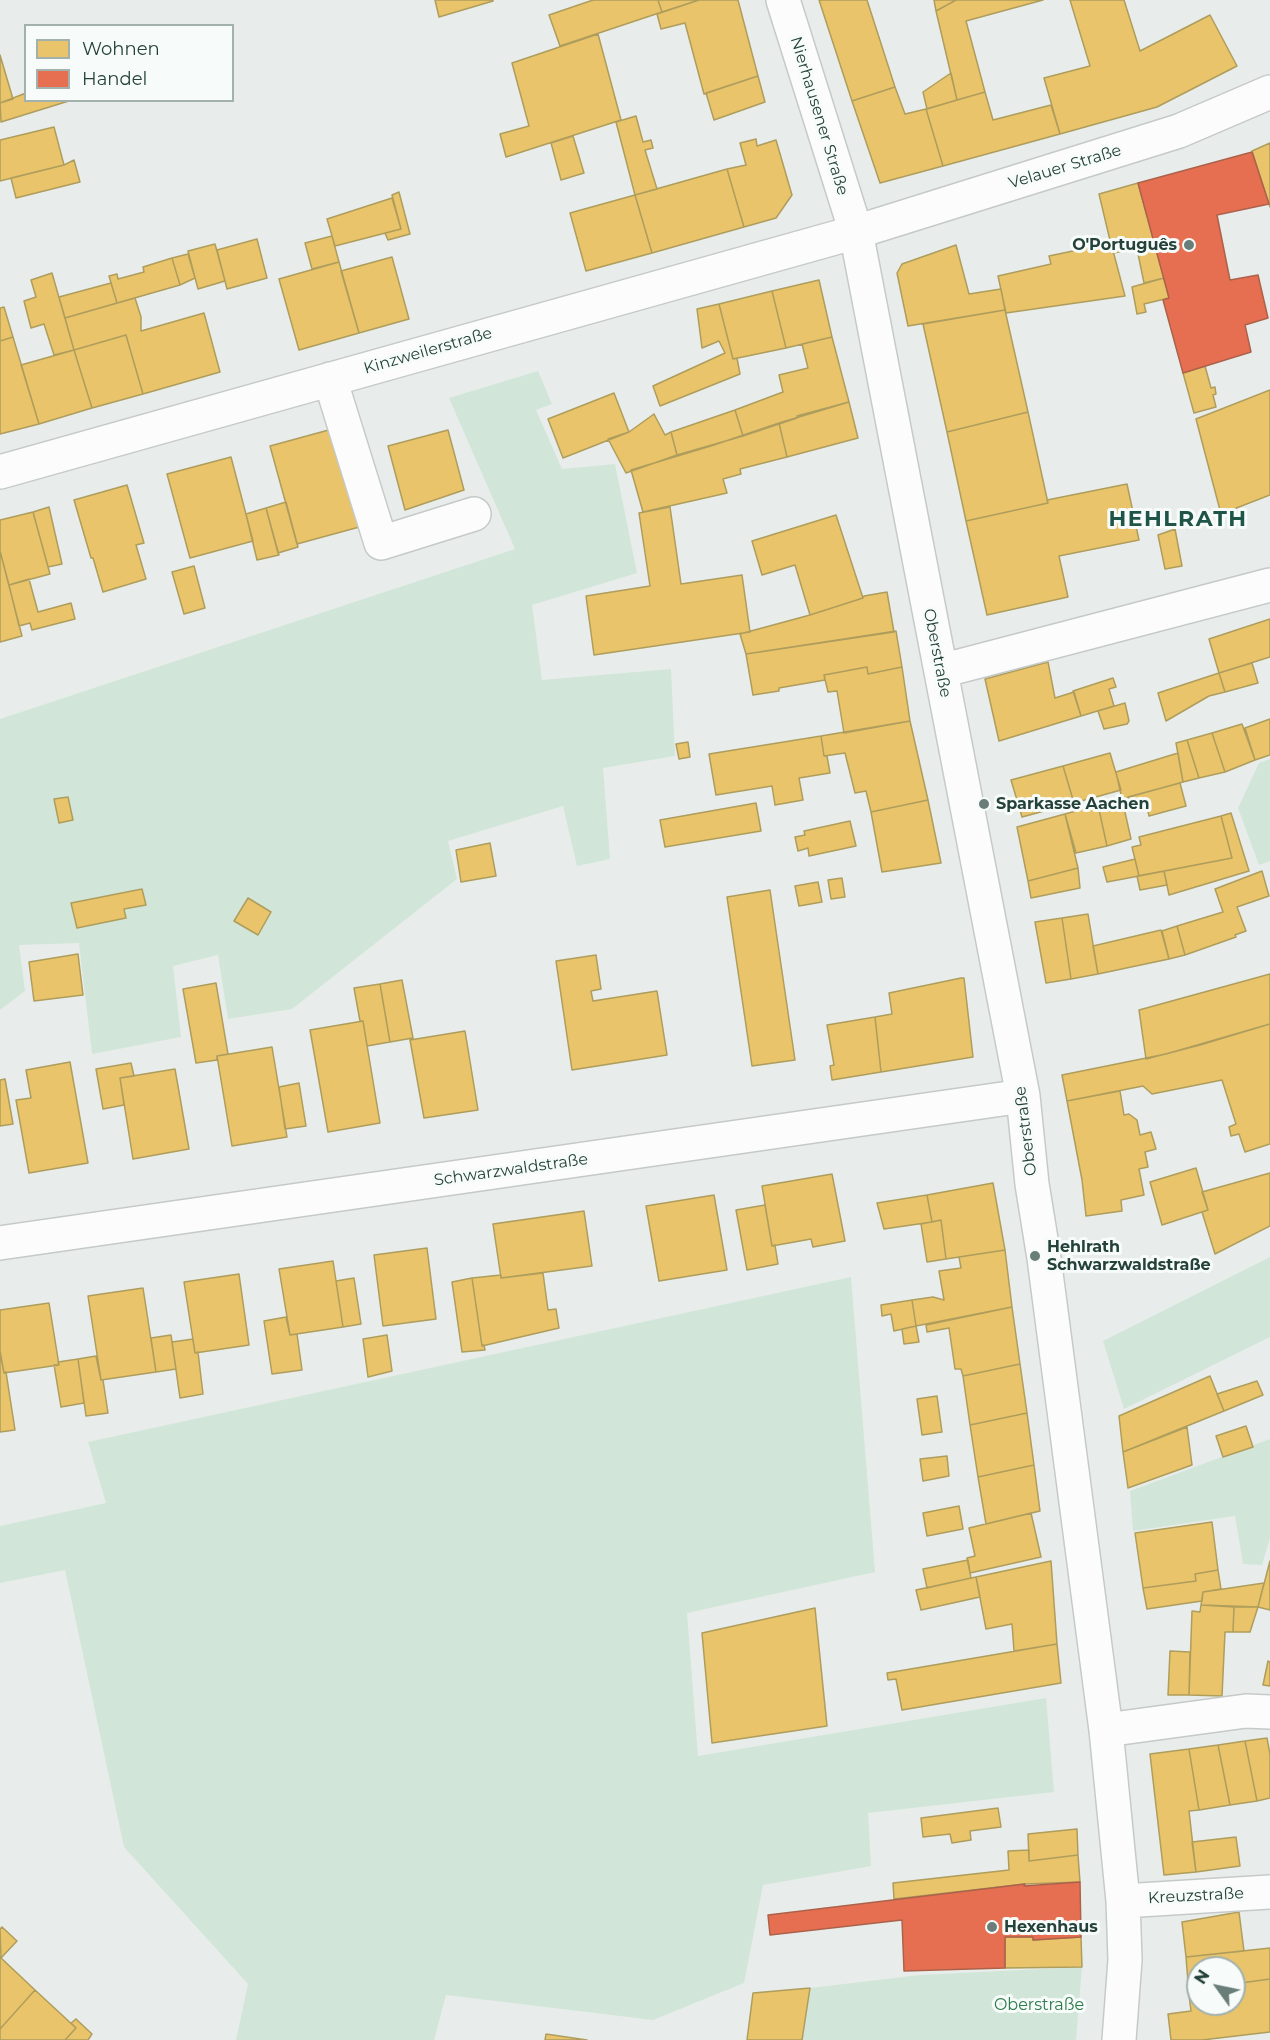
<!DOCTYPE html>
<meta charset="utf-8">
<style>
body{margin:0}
#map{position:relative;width:1270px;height:2040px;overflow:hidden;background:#e8edeb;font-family:Montserrat,sans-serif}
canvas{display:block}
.legend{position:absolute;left:24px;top:24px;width:210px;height:78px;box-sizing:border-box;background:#f7fbf9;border:2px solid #a3b1ad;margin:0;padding:8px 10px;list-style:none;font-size:18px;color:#24423a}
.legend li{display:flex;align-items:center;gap:12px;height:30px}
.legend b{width:30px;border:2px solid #a3b1ad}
.north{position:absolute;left:1186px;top:1956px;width:60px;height:60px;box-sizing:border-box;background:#f7fbf9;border:2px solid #a3b1ad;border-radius:50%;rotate:303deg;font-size:16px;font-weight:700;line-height:24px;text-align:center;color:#24423a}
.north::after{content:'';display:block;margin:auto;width:21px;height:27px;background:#697e78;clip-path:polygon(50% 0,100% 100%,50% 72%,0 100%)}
</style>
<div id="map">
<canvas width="1270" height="2040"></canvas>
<ul class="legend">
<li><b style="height:16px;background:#e9c46a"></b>Wohnen</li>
<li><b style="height:16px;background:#e76f51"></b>Handel</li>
</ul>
<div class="north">N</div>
</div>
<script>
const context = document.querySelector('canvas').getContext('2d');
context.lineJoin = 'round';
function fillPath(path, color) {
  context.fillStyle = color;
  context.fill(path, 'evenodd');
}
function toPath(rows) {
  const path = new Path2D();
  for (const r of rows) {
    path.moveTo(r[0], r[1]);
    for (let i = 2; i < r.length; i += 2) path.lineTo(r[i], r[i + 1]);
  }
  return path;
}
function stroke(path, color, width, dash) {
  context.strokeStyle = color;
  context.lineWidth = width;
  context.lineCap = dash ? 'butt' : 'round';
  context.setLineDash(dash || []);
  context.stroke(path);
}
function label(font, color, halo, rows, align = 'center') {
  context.font = font + ' Montserrat,sans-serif';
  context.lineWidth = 6;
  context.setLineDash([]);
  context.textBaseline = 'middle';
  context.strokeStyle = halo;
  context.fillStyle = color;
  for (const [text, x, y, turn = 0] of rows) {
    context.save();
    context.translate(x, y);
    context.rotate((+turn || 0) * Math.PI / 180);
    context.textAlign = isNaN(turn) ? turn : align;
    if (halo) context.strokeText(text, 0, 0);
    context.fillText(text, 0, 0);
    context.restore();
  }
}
const green = toPath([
 [538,371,552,404,536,410,562,469,615,464,637,573,532,605,542,680,671,669,675,756,603,768,610,859,577,866,563,806,448,841,457,879,292,1009,228,1019,218,955,173,966,181,1037,92,1054,79,943,19,945,25,991,0,1010,0,719,515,549,449,398],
 [1270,759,1270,861,1259,865,1238,808,1259,763],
 [1270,1257,1270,1337,1124,1409,1103,1341],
 [851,1277,875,1572,687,1613,698,1756,1046,1698,1054,1792,868,1813,871,1866,763,1885,744,1983,653,2020,446,1995,434,2040,236,2040,248,1984,124,1847,65,1570,0,1583,0,1526,106,1503,88,1442],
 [1270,1439,1270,1538,1262,1565,1243,1564,1235,1516,1133,1531,1130,1491],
 [1082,1967,1076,2040,802,2040,810,1988,920,1975]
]);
const homes = toPath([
 [435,0,493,0,493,1,439,17,435,0],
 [593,0,658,0,662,12,560,46,549,15,593,0],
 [658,0,699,0,662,12,658,0],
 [699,0,738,0,758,76,704,94,685,23,661,29,657,14,699,0],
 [819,0,867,0,895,87,852,101,819,0],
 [934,0,956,0,936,11,934,0],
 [956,0,1043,0,966,21,985,92,957,100,936,11,956,0],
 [1070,0,1124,0,1140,51,1210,15,1237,66,1157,107,1060,134,1044,78,1090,66,1070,0],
 [598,34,621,120,506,157,500,134,529,126,512,63,598,34],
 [0,55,13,99,0,103,0,55],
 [951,73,957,100,927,109,923,92,951,73],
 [758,76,765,102,714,120,706,93,758,76],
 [895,87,905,114,926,109,943,166,880,183,852,101,895,87],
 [985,92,993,120,1051,105,1060,134,943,166,926,109,985,92],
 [26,93,26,100,72,100,1,122,0,103,26,93],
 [636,116,643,142,651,140,653,148,645,150,657,189,635,195,616,122,636,116],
 [54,127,64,165,0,181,0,140,54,127],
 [573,136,584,173,561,180,551,143,573,136],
 [756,139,757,146,776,140,792,195,776,218,744,227,727,169,746,165,740,143,756,139],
 [1270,143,1270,207,1252,151,1270,143],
 [74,160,80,182,16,198,11,178,64,165,74,160],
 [727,169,744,227,652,253,635,195,727,169],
 [1138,183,1164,278,1144,283,1137,249,1113,253,1099,194,1138,183],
 [399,192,410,234,388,240,385,233,401,229,392,195,399,192],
 [635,195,652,253,586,271,570,213,635,195],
 [392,198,401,229,335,246,327,219,392,198],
 [332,236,339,262,312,269,305,243,332,236],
 [257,239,267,278,227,289,217,250,257,239],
 [1111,243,1125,296,1006,313,998,276,1051,264,1049,256,1111,243],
 [215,244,225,281,198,289,188,251,215,244],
 [956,245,969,294,1001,289,1005,310,908,326,897,273,902,264,956,245],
 [188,254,195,278,180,285,172,258,188,254],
 [392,257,409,319,359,333,341,271,392,257],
 [172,258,180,285,117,303,109,276,117,274,118,279,144,272,143,267,172,258],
 [339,262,359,333,299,350,279,279,339,262],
 [52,273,74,350,54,355,44,324,31,328,24,301,36,297,31,280,52,273],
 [1164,278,1169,298,1144,304,1146,312,1137,314,1132,287,1164,278],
 [819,280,832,337,786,348,772,291,819,280],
 [111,283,117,303,65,318,59,297,111,283],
 [772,291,786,348,733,359,719,304,772,291],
 [135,298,141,317,141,331,204,313,220,372,143,394,126,335,74,350,65,318,135,298],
 [719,304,733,359,737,358,740,374,660,406,653,386,725,353,719,341,702,348,697,309,719,304],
 [4,307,13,337,0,341,0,308,4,307],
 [1005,310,1028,412,947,432,923,324,1005,310],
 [126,335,143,394,92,408,74,350,126,335],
 [13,337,39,424,0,434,0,341,13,337],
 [832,337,849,402,797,416,797,418,743,436,735,410,783,392,779,375,808,368,802,344,832,337],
 [74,350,92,408,39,424,21,365,74,350],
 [1205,366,1211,388,1215,387,1216,394,1213,395,1216,407,1194,413,1183,373,1205,366],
 [1270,390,1270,495,1221,514,1196,419,1270,390],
 [614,393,629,432,563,458,548,419,614,393],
 [849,402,858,438,787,457,779,423,849,402],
 [735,410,743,436,677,455,671,432,735,410],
 [1028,412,1048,503,966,521,947,432,1028,412],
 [654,414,665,435,671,432,677,455,626,473,608,439,629,432,654,414],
 [779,423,787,457,740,469,741,474,723,479,727,493,643,512,631,470,714,445,779,423],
 [336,428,363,526,297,544,270,446,336,428],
 [448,430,464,490,405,510,388,446,448,430],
 [231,457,253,541,190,558,167,474,231,457],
 [1127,484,1139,540,1059,556,1068,597,987,615,966,521,1048,503,1047,500,1127,484],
 [127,485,144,543,136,545,146,579,103,592,93,558,91,558,74,500,127,485],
 [286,502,298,547,278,553,266,508,286,502],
 [49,507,62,564,48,567,33,512,49,507],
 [670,507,681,584,742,575,750,632,594,655,586,596,650,586,639,513,670,507],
 [266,508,279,555,257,560,246,514,266,508],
 [33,512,50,574,9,585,0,551,0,520,33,512],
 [836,515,863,598,810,615,795,565,762,575,752,541,836,515],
 [1175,529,1182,566,1165,569,1158,535,1175,529],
 [0,551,22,636,0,642,0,551],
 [194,566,205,608,184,614,172,572,194,566],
 [29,579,38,612,71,603,75,619,32,630,30,623,19,626,9,585,29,579],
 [887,592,894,632,746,654,740,634,810,615,863,598,864,596,887,592],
 [1270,619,1270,657,1219,673,1209,639,1270,619],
 [896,631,902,667,868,674,867,667,824,675,825,680,779,688,779,691,753,695,746,654,896,631],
 [1048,662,1055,698,1074,692,1081,716,999,741,985,679,1048,662],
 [1252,663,1258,683,1225,692,1219,673,1252,663],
 [867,667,868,674,902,667,910,721,844,733,837,691,828,692,824,675,867,667],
 [1219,673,1225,692,1209,696,1166,721,1158,693,1219,673],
 [1113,678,1116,687,1109,689,1114,706,1081,716,1073,691,1113,678],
 [1125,703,1129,721,1127,724,1104,729,1098,711,1125,703],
 [1270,719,1270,755,1255,760,1245,728,1270,719],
 [910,721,928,800,871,812,866,791,855,793,845,753,824,756,821,736,910,721],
 [1242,724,1255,760,1225,772,1212,733,1242,724],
 [1212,733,1225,772,1199,778,1187,740,1212,733],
 [821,736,824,756,827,756,830,773,799,778,803,800,775,805,772,786,716,795,709,754,821,736],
 [1187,740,1199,778,1183,782,1176,743,1187,740],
 [688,742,690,757,679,759,676,744,688,742],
 [1110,753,1121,790,1074,803,1063,766,1110,753],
 [1178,753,1183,782,1122,799,1116,772,1178,753],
 [1063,766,1074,803,1022,817,1011,780,1063,766],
 [1180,783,1186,806,1149,816,1147,807,1132,811,1128,797,1180,783],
 [68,797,73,820,59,823,54,799,68,797],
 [1122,799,1131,839,1107,846,1098,805,1122,799],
 [928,800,941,863,882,872,871,812,928,800],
 [756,803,761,831,665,847,660,820,756,803],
 [1098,805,1107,846,1076,853,1065,814,1098,805],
 [1231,813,1249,871,1169,895,1164,871,1232,858,1221,816,1231,813],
 [1065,814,1078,868,1028,881,1017,827,1065,814],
 [1221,816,1232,858,1139,876,1132,847,1141,845,1139,837,1221,816],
 [850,821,856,846,809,856,808,848,798,851,795,837,805,835,804,831,850,821],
 [490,843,496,876,461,882,456,850,490,843],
 [1135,859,1139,876,1107,882,1103,867,1135,859],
 [1078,868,1080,888,1031,898,1028,881,1078,868],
 [1164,871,1167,885,1140,890,1137,876,1164,871],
 [1262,871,1269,896,1237,907,1246,931,1235,935,1236,937,1185,955,1177,926,1223,912,1215,889,1262,871],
 [842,878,845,897,831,899,828,880,842,878],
 [818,882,822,902,799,906,795,886,818,882],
 [142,889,146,905,124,909,126,918,77,928,71,903,142,889],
 [770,890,795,1060,752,1066,727,897,770,890],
 [248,898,271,912,258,935,234,921,248,898],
 [1088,914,1098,974,1071,979,1062,918,1088,914],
 [1062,918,1071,979,1046,983,1035,922,1062,918],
 [1177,926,1185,955,1169,959,1162,931,1177,926],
 [1161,930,1169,959,1098,974,1093,946,1161,930],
 [78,954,83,995,34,1001,29,962,78,954],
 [596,955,601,989,591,991,593,1001,657,991,667,1055,572,1070,556,961,596,955],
 [1270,974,1270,1024,1200,1045,1146,1059,1139,1010,1270,974],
 [961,978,964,978,973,1057,881,1072,875,1017,892,1014,889,993,961,978],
 [402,980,413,1038,390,1042,380,984,402,980],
 [216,983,228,1054,217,1056,217,1060,196,1063,183,989,216,983],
 [380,984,390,1042,367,1046,363,1021,360,1021,354,988,380,984],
 [875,1017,881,1072,832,1080,830,1066,834,1065,827,1025,875,1017],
 [363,1021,380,1123,328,1132,310,1030,363,1021],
 [1270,1024,1270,1144,1245,1152,1239,1134,1231,1136,1229,1127,1236,1124,1222,1080,1152,1094,1143,1086,1067,1101,1062,1075,1166,1054,1270,1024],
 [465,1031,478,1110,424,1118,410,1040,465,1031],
 [272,1047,287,1137,232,1146,217,1056,272,1047],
 [70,1062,88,1163,29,1173,16,1100,31,1098,26,1070,70,1062],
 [131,1063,134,1076,120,1078,124,1105,103,1109,96,1069,131,1063],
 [175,1069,189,1149,133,1159,120,1078,175,1069],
 [5,1079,13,1124,0,1126,0,1080,5,1079],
 [299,1083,306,1126,285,1129,279,1087,299,1083],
 [1120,1091,1124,1115,1129,1114,1137,1120,1140,1135,1151,1132,1156,1149,1145,1152,1148,1167,1139,1169,1144,1195,1121,1200,1122,1211,1086,1216,1082,1180,1067,1101,1120,1091],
 [1196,1168,1208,1210,1162,1225,1150,1182,1196,1168],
 [1270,1173,1270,1226,1215,1254,1202,1212,1208,1210,1202,1192,1270,1173],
 [832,1174,845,1241,813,1247,811,1239,772,1246,762,1186,832,1174],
 [993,1183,1005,1250,946,1259,941,1220,932,1222,927,1195,993,1183],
 [714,1195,727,1270,659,1281,646,1206,714,1195],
 [927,1195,932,1222,884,1229,877,1203,927,1195],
 [765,1205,772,1246,775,1245,778,1264,747,1270,736,1210,765,1205],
 [584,1211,592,1266,501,1278,493,1224,584,1211],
 [941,1220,946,1259,927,1262,921,1224,941,1220],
 [427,1248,436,1319,383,1326,374,1255,427,1248],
 [1005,1250,1012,1307,916,1326,912,1300,933,1297,944,1300,939,1271,961,1268,959,1257,1005,1250],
 [333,1261,343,1327,290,1335,279,1269,333,1261],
 [543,1273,548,1310,556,1309,559,1328,482,1346,472,1278,501,1275,501,1278,543,1273],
 [239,1274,249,1345,195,1353,184,1282,239,1274],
 [354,1278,361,1324,343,1327,336,1281,354,1278],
 [472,1278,482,1346,484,1345,485,1350,462,1352,452,1282,472,1278],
 [143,1288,156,1372,101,1380,88,1296,143,1288],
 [912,1300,916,1326,894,1331,891,1314,882,1316,881,1305,912,1300],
 [49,1303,59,1365,4,1373,0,1351,0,1310,49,1303],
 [1012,1307,1020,1364,963,1376,961,1369,955,1369,949,1328,927,1332,926,1325,1012,1307],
 [286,1317,290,1335,297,1334,302,1370,272,1374,264,1321,286,1317],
 [916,1326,919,1342,904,1344,902,1329,916,1326],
 [171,1335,176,1369,156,1372,151,1338,171,1335],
 [387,1335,392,1371,368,1377,363,1339,387,1335],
 [193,1339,195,1353,198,1352,203,1394,180,1398,172,1342,193,1339],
 [0,1353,4,1373,6,1372,15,1430,0,1432,0,1353],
 [96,1356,101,1380,103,1380,108,1413,86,1416,78,1359,96,1356],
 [78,1359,84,1403,61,1407,54,1365,59,1365,58,1362,78,1359],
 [1020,1364,1027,1413,970,1425,963,1376,1020,1364],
 [1210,1376,1224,1411,1123,1452,1119,1416,1210,1376],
 [1257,1381,1263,1395,1224,1411,1217,1394,1257,1381],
 [937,1396,942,1432,922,1435,917,1399,937,1396],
 [1027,1413,1034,1465,978,1477,970,1425,1027,1413],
 [1246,1426,1253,1447,1223,1457,1216,1436,1246,1426],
 [1187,1427,1192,1465,1128,1488,1123,1452,1187,1427],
 [947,1456,949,1476,923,1481,920,1459,947,1456],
 [1034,1465,1040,1511,986,1524,978,1477,1034,1465],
 [959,1506,963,1529,927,1536,923,1513,959,1506],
 [1031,1513,1041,1557,970,1573,967,1558,975,1556,969,1528,1031,1513],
 [1212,1522,1218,1570,1195,1574,1196,1581,1143,1588,1135,1533,1212,1522],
 [968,1560,971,1578,927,1588,923,1569,968,1560],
 [1051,1561,1057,1644,1014,1651,1012,1624,986,1629,976,1577,1051,1561],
 [1270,1561,1270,1610,1258,1607,1270,1561],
 [1218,1570,1221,1589,1203,1592,1202,1601,1147,1609,1143,1588,1196,1581,1195,1574,1218,1570],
 [976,1577,980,1597,921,1610,916,1590,976,1577],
 [1264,1583,1258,1607,1201,1605,1203,1592,1264,1583],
 [1201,1605,1234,1607,1233,1632,1225,1632,1222,1696,1189,1695,1192,1611,1200,1612,1201,1605],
 [1234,1607,1258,1607,1250,1632,1233,1632,1234,1607],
 [815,1608,827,1726,712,1743,702,1633,815,1608],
 [1057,1644,1061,1683,902,1710,896,1679,888,1680,887,1673,1057,1644],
 [1170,1651,1190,1652,1189,1695,1168,1695,1170,1651],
 [1268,1661,1270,1662,1270,1686,1263,1685,1268,1661],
 [1267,1738,1270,1754,1270,1798,1257,1801,1245,1741,1267,1738],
 [1245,1741,1257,1801,1230,1805,1218,1745,1245,1741],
 [1218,1745,1230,1805,1199,1810,1189,1749,1218,1745],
 [1189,1749,1199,1810,1189,1811,1196,1872,1164,1875,1150,1754,1189,1749],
 [998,1808,1001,1827,970,1831,971,1840,952,1843,950,1834,923,1837,921,1818,998,1808],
 [1077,1829,1078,1855,1029,1861,1028,1834,1077,1829],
 [1236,1837,1240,1866,1196,1872,1192,1842,1236,1837],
 [1029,1850,1029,1861,1078,1855,1080,1882,1025,1884,894,1899,893,1883,1009,1870,1008,1851,1029,1850],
 [1239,1912,1244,1951,1186,1957,1182,1922,1239,1912],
 [2,1927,17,1941,1,1958,0,1929,2,1927],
 [1005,1937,1033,1937,1033,1940,1081,1937,1082,1967,1005,1968,1005,1937],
 [1270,1948,1270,1979,1234,1984,1234,1968,1198,1968,1198,1994,1189,1995,1186,1957,1270,1948],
 [0,1957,35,1990,0,2029,0,1957],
 [1270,1979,1270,2032,1202,2040,1171,2040,1168,2014,1191,2011,1189,1995,1198,1994,1198,2004,1234,2004,1234,1984,1270,1979],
 [810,1988,802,2040,747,2040,753,1993,810,1988],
 [35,1990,76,2028,65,2040,0,2040,0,2029,35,1990],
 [76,2019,92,2034,88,2040,65,2040,76,2028,71,2023,76,2019],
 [546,2034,587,2040,545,2040,546,2034]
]);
const shops = toPath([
 [1252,152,1269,204,1217,215,1230,280,1258,275,1268,318,1245,325,1251,352,1183,373,1163,300,1169,298,1138,183,1252,152],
 [1080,1882,1081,1937,1033,1940,1033,1937,1005,1937,1005,1968,904,1971,902,1920,770,1935,768,1915,1025,1884,1024,1886,1080,1882]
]);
const minor = toPath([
 [783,0,856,232,1023,1096,1032,1184,1044,1258,1106,1730,1123,1901,1125,1960,1119,2040],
 [330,379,381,543,474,514],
 [0,472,856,232,1179,131,1270,92],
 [941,671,1270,585],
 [0,1243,1023,1096],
 [1106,1730,1246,1711,1270,1712],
 [1123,1901,1270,1892]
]);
const markers = [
 [1189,245,6,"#697e78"],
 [984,804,6,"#697e78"],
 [1035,1256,6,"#697e78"],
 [992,1927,6,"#697e78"]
];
const streetNames = [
 ["Nierhausener Straße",819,116,73],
 ["Velauer Straße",1065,167,-17],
 ["Kinzweilerstraße",428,351,-16],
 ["Oberstraße",937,653,79],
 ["Oberstraße",1026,1131,-97],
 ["Schwarzwaldstraße",511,1170,-8],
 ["Kreuzstraße",1196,1896,-3]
];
const poiNames = [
 ["O'Português",1177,245,"right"],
 ["Sparkasse Aachen",996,804],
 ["Hehlrath",1047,1247],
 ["Schwarzwaldstraße",1047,1265],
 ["Hexenhaus",1004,1927]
];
const parkNames = [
 ["Oberstraße",1039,2005]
];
const districtNames = [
 ["HEHLRATH",1178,520]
];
fillPath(green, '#d1e6d8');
fillPath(homes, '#e9c46a');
stroke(homes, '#ae9d5c', 1.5);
fillPath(shops, '#e76f51');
stroke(shops, '#ac624a', 1.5);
stroke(minor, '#c5cac8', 36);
stroke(minor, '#fcfcfc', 33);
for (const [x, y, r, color] of markers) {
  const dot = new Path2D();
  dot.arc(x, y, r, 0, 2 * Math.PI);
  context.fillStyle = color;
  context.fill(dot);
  stroke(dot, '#f7fbf9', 2);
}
label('16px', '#24423a', '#f7fbf9', streetNames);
label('bold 16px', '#24423a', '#f7fbf9', poiNames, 'left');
label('16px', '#2d7a4b', '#f7fbf9', parkNames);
context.letterSpacing = '1.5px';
label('bold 22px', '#1f5548', '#f7fbf9', districtNames);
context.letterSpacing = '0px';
</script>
